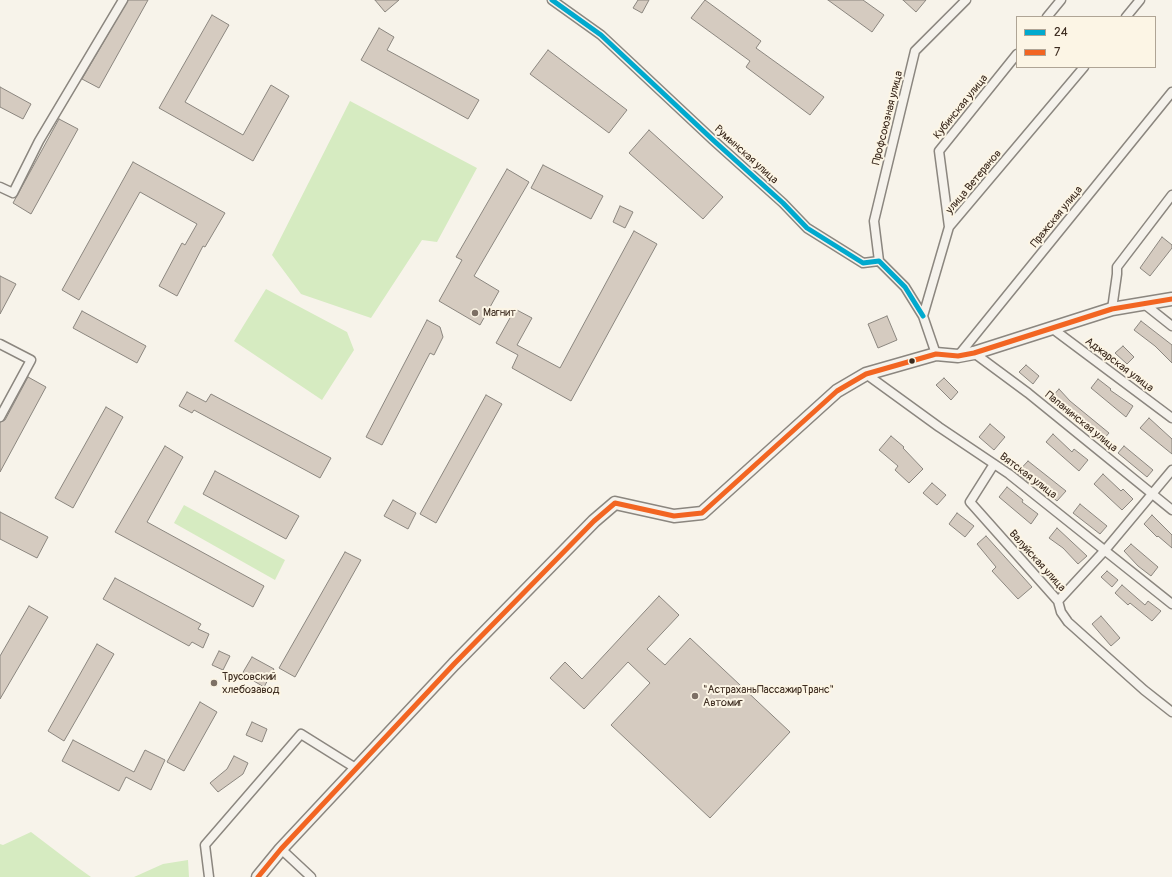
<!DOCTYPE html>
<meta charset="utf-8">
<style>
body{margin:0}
#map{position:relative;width:1172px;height:877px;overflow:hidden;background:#f7f3ea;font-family:Pangolin,sans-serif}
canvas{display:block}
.legend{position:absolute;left:1016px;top:16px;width:140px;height:52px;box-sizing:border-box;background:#fcf5e5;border:1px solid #afa495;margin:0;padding:5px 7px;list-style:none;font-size:12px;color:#3b2a1e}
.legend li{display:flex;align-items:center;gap:8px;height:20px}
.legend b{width:20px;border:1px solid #afa495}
</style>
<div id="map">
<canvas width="1172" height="877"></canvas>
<ul class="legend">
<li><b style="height:5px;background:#00a9ce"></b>24</li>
<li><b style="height:5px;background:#f26522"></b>7</li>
</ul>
</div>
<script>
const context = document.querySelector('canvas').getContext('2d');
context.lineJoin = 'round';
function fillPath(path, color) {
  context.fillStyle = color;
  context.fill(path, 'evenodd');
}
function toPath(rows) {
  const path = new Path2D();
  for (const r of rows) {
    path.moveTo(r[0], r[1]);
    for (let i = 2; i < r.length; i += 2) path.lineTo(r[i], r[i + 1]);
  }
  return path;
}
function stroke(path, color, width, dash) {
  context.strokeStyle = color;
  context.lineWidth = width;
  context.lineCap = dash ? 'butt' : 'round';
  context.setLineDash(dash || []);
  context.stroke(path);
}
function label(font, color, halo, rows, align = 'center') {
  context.font = font + ' Pangolin,sans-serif';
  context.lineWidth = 4;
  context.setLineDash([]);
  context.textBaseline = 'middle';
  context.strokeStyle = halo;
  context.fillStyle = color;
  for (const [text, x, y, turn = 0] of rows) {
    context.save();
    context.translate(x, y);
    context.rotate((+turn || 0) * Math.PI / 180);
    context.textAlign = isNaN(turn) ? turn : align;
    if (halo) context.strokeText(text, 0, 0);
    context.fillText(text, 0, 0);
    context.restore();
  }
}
const green = toPath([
 [350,101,477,168,437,242,422,240,371,318,301,294,272,255],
 [266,289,347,332,354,350,322,400,234,341],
 [184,505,285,560,275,580,174,523],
 [31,832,77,867,91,877,0,877,0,844,3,845],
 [188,860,189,877,134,877,163,864]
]);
const building = toPath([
 [128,0,148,0,99,88,82,79,128,0],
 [375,0,399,0,385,12,375,0],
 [638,0,649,0,642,13,633,8,638,0],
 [705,0,761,41,756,48,824,97,810,115,746,67,750,61,691,18,705,0],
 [828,0,863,0,884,15,872,32,828,0],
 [903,0,926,0,916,12,903,0],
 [212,15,229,25,185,102,243,135,271,85,289,96,253,161,159,108,212,15],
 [379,28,394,37,387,50,479,100,468,119,361,60,379,28],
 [548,50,627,110,609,133,530,74,548,50],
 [0,87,31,104,23,119,0,107,0,87],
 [59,119,78,129,31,214,13,203,59,119],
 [649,130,723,197,703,219,629,153,649,130],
 [133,162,225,213,205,247,203,246,177,296,159,286,182,243,185,245,197,224,140,192,79,300,62,290,133,162],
 [543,165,603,196,591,219,531,188,543,165],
 [507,169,529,182,474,276,499,291,480,325,439,301,462,260,456,257,507,169],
 [620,206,633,212,625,228,613,222,620,206],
 [634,231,657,244,571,401,512,368,518,355,496,343,515,309,532,318,517,345,560,368,634,231],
 [1162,237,1172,245,1172,248,1150,276,1140,268,1162,237],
 [0,276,16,284,0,314,0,276],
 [82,311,146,346,137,363,73,328,82,311],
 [887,316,897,340,878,348,868,324,887,316],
 [427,320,440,327,443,337,434,355,430,353,382,445,366,437,427,320],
 [1141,321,1172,345,1172,363,1155,346,1134,330,1141,321],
 [1123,346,1134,357,1127,364,1115,353,1123,346],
 [1026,365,1039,376,1033,384,1019,372,1026,365],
 [28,377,46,387,0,472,0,422,5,420,28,377],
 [944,378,958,392,951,400,936,385,944,378],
 [1098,379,1111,389,1110,390,1133,406,1126,417,1091,388,1098,379],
 [1059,389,1070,401,1109,433,1102,441,1051,398,1059,389],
 [187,392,206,402,211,394,331,458,320,478,194,410,192,413,179,406,187,392],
 [486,395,502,404,436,523,420,514,486,395],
 [106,407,123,417,73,508,55,498,106,407],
 [1149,418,1172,439,1172,454,1140,428,1149,418],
 [990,424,1005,437,994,450,979,437,990,424],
 [1053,434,1072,452,1074,449,1088,460,1079,471,1046,442,1053,434],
 [891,436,904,447,903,448,923,469,909,483,895,470,898,466,879,450,891,436],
 [165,446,183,457,147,522,264,586,253,607,115,532,165,446],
 [1124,446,1153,470,1147,477,1118,453,1124,446],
 [1028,461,1066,491,1057,501,1035,483,1033,486,1017,473,1028,461],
 [215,471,299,516,286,539,203,494,215,471],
 [1103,474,1121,491,1123,489,1133,499,1122,510,1094,484,1103,474],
 [932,483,946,495,937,505,923,493,932,483],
 [1007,487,1023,500,1022,502,1038,514,1031,524,999,497,1007,487],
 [393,500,416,513,408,529,384,516,393,500],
 [1080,504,1107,526,1100,534,1073,513,1080,504],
 [0,512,48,537,37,558,0,539,0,512],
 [957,513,974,526,965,537,949,524,957,513],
 [1152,515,1172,535,1172,548,1158,536,1157,537,1144,524,1152,515],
 [1057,528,1087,556,1078,564,1063,548,1049,538,1057,528],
 [986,536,1032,587,1018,599,992,571,996,567,977,544,986,536],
 [1131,544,1158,567,1151,576,1138,566,1124,551,1131,544],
 [345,552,361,560,295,677,279,668,345,552],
 [1107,571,1118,580,1112,587,1101,577,1107,571],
 [115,578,201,624,198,629,209,634,203,648,192,642,189,646,103,599,115,578],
 [1122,585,1145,605,1148,601,1161,611,1152,621,1130,603,1128,605,1115,593,1122,585],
 [659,596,679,615,647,649,665,665,690,638,790,732,710,818,611,725,650,683,628,662,584,709,550,678,565,662,582,679,659,596],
 [29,606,48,617,0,699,0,656,29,606],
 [1101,616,1120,638,1111,646,1092,624,1101,616],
 [97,644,114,654,64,741,48,731,97,644],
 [219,651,230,656,223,670,212,665,219,651],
 [252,657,274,669,264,687,242,674,252,657],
 [200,702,217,712,184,771,167,762,200,702],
 [252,722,267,729,262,742,246,735,252,722],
 [73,740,134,772,145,750,165,760,151,790,126,777,119,791,62,761,73,740],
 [234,756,248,763,243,774,218,792,210,783,227,769,234,756]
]);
const street = toPath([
 [552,0,601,35,713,140,783,203,807,228,863,263,879,261,905,287,923,316],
 [1047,17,1061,0],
 [1126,17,1140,0],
 [0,187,13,193,39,141,123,0],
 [949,227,939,151,1017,54],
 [879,261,874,221,915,51,966,0],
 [1143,303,1172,326],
 [1112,309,1117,274,1117,267,1172,195],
 [1053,329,1172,418],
 [0,344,31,360,0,417],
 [974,353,1028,393,1172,510],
 [936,354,923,316,949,227,1084,67],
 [958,356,1172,92],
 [866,374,939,427,1009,474,1172,604],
 [994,464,970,502,1058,601,1061,612,1068,622,1144,690,1172,712],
 [1058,601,1106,549,1172,470],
 [281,849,311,877],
 [209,877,205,845,301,734,357,769]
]);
const secondary = toPath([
 [258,877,281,849,454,664,594,521,615,503,674,516,702,513,837,391,866,374,936,354,958,356,974,353,1112,309,1172,299]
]);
const bus1 = toPath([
 [552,0,601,35,713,140,783,203,807,228,863,263,879,261,905,287,923,316]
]);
const bus2 = toPath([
 [258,877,281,849,454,664,594,521,615,503,674,516,702,513,837,391,866,374,936,354,958,356,974,353,1112,309,1172,299]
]);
const markers = [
 [475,313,4,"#7d7065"],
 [912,361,3.5,"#3b2a1e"],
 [214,683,4,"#7d7065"],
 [695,696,4,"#7d7065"]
];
const streetNames = [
 ["Кубинская улица",961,107,-51],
 ["Профсоюзная улица",888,118,-76],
 ["Румынская улица",746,155,42],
 ["улица Ветеранов",974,182,-50],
 ["Пражская улица",1057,217,-51],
 ["Аджарская улица",1119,365,37],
 ["Папанинская улица",1081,422,39],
 ["Вятская улица",1028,476,37],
 ["Валуйская улица",1037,561,48]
];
const poiNames = [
 ["Магнит",483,313],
 ["Трусовский",222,677],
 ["хлебозавод",222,690],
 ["\"АстраханьПассажирТранс\"",703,690],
 ["Автомиг",703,703]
];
fillPath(green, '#d6ebc1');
fillPath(building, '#d5cbc0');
stroke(building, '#8b867f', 1);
stroke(street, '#8b867f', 11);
stroke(secondary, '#8b867f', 15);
stroke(street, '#f5f2ec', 8);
stroke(secondary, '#f5f2ec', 12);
stroke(bus1, '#00a9ce', 5);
stroke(bus2, '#f26522', 5);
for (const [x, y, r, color] of markers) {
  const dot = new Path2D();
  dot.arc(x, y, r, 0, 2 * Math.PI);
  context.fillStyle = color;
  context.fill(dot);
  stroke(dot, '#fcf5e5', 1.5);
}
label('11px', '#3b2a1e', '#fcf5e5', streetNames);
label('11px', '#3b2a1e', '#fcf5e5', poiNames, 'left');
</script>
